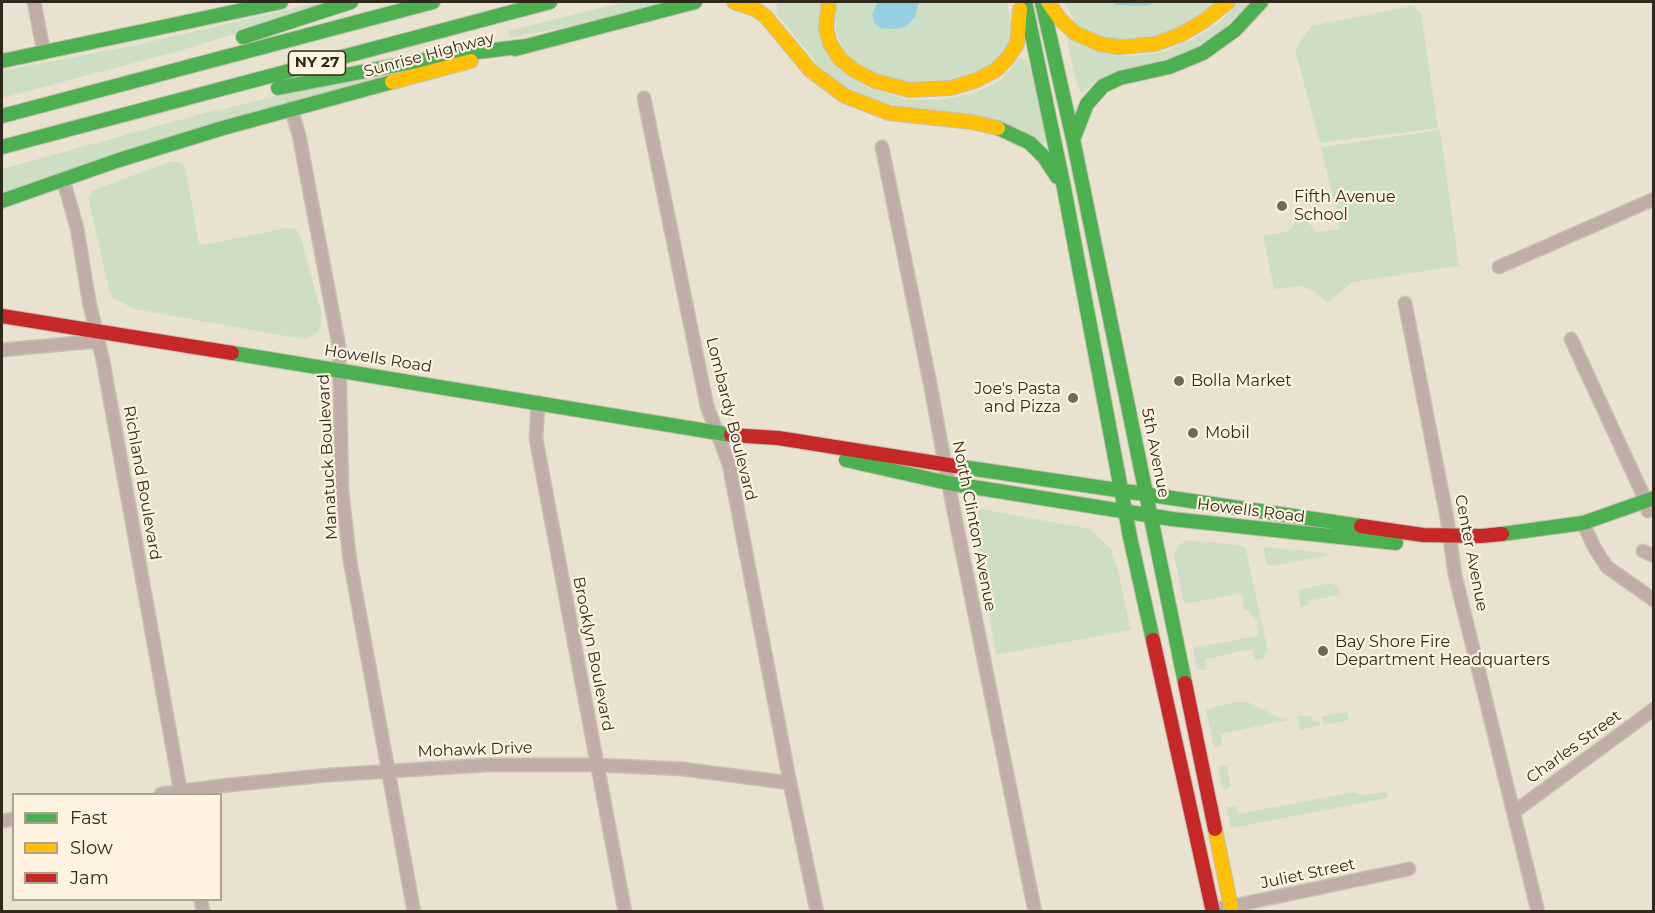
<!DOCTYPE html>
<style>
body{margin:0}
#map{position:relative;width:1655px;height:913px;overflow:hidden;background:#eae2d0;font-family:Montserrat,sans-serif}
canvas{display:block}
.frame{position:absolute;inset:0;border:3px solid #2f291d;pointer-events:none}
.legend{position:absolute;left:12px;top:793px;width:210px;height:108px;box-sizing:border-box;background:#fdf3e0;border:2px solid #aba292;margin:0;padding:8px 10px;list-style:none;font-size:18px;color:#2f291d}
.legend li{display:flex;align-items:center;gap:12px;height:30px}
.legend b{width:30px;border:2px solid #aba292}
</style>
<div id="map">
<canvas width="1655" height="913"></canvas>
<div class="frame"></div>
<ul class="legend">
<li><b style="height:8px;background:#4caf50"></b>Fast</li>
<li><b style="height:8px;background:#ffc107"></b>Slow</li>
<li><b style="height:8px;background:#c62828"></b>Jam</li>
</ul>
</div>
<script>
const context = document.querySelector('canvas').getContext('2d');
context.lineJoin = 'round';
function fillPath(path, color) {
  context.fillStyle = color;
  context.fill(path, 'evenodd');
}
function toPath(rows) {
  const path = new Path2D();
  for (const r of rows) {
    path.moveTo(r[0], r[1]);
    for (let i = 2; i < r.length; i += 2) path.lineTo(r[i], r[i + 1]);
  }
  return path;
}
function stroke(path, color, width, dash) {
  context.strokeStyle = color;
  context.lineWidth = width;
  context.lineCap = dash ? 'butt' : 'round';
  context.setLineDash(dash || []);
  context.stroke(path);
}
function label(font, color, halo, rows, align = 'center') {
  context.font = font + ' Montserrat,sans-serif';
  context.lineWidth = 4.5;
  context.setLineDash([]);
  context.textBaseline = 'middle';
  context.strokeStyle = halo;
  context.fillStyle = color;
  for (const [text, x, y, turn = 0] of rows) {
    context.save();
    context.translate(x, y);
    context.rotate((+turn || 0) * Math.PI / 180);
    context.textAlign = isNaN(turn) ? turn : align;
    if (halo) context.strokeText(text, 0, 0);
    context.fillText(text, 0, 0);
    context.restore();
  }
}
const green = toPath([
 [625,2,673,2,586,23,509,38,509,31],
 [777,2,823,2,825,50,837,68,869,88,905,99,940,100,974,93,1001,80,1020,57,1023,60,1027,59,1034,81,1047,143,1039,143,925,111,881,102,846,87,818,65,776,13],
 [838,2,1007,2,1011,24,1008,36,1013,39,1008,50,977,76,923,86,872,74,846,55,836,32,835,6],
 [1064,2,1218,2,1168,36,1097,42,1076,23],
 [1239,2,1251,2,1215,38,1183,54,1101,78,1082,93,1080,92,1073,71,1066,35,1103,53,1132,56,1164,52,1196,38,1224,18],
 [317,3,317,9,179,51,2,98,2,71,136,45],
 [1412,6,1421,13,1438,128,1320,143,1295,50,1311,26],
 [395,72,2,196,2,169,201,114,290,93],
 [1440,130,1459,266,1353,282,1327,303,1315,292,1300,286,1274,289,1263,236,1289,231,1296,221,1305,219,1317,232,1340,229,1321,147],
 [173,161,181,163,185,167,199,243,204,245,286,228,296,229,300,235,321,312,321,323,317,333,309,338,303,339,134,309,112,297,109,290,89,201,90,195,93,190],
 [981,509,1090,529,1111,549,1118,571,1131,630,996,655,972,516],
 [1188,540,1245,546,1267,647,1266,653,1262,659,1255,660,1252,649,1205,659,1206,670,1197,670,1193,648,1256,636,1260,631,1256,626,1259,623,1247,609,1244,609,1242,593,1184,604,1174,554,1179,545],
 [1263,547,1329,553,1327,556,1270,566,1267,565],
 [1331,583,1338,587,1340,595,1308,601,1309,605,1301,607,1298,592,1301,589],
 [1238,702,1250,703,1278,717,1292,719,1221,734,1222,746,1214,748,1206,710,1213,707],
 [1347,712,1349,720,1324,725,1322,716],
 [1311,715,1312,721,1319,720,1320,725,1300,730,1297,717],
 [1223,765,1227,767,1231,786,1228,789,1223,790,1218,766],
 [1353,792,1363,795,1387,792,1388,798,1231,828,1226,807,1236,807,1238,814]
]);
const water = toPath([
 [878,2,919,2,915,17,906,27,893,29,880,28,874,23,872,14],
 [1113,2,1158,2,1143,6,1116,5]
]);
const street = toPath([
 [34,2,44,53],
 [644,98,707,406,729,464,790,783,817,912],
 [291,108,299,135,339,346,342,491,350,561,414,912],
 [882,147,930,383,952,502,1035,912],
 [63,179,77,228,89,301,103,361,181,794],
 [1499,267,1654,199],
 [1405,303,1447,518,1455,575,1538,912],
 [1571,339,1646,501,1648,511],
 [2,350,98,341],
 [538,402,536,439,625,912],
 [1583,523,1594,547,1607,567,1654,600],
 [1643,551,1654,556],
 [161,794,220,786,329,775,486,765,597,765,683,769,790,783],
 [1514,812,1654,709],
 [2,821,14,819],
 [201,900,203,912],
 [1213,910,1409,869]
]);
const fast = toPath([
 [1025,2,1064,188,1130,537,1153,640],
 [1042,2,1073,139,1185,683],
 [243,37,351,2],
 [515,49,695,2],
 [2,61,281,2],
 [278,88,444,56,527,46],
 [2,116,433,2],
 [998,128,1030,143,1044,157,1057,177],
 [1074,137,1087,104,1103,86,1120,78,1169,67,1203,53,1235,30,1261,2],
 [2,147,550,2],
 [2,201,119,160,223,128,392,82],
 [232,353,731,435],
 [846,460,948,483,1172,519,1396,543],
 [955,466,1361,526],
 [1502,534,1583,523,1654,498]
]);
const slow = toPath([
 [734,2,757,10,766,17,810,70,845,96,889,113,972,122,998,128],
 [829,2,826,28,830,43,840,59,854,70,875,81,909,90,951,88,977,80,996,70,1007,59,1017,44,1020,9],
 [1048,2,1060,19,1075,33,1100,44,1119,47,1155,44,1180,35,1204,21,1228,2],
 [392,82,471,61],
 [1215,829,1232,912]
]);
const jam = toPath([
 [2,316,232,353],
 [731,435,778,438,955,466],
 [1361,526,1423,535,1481,536,1502,534],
 [1153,640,1213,912],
 [1185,683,1215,829]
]);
const markers = [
 [1282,206,6,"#706a5c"],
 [1179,381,6,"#706a5c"],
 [1073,398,6,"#706a5c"],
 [1193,433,6,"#706a5c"],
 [1323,651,6,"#706a5c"]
];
const shields = [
 [317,63,57]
];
const shieldNames = [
 ["NY 27",317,63]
];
const streetNames = [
 ["Sunrise Highway",429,55,-15],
 ["Howells Road",378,359,9],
 ["Lombardy Boulevard",731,419,76],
 ["5th Avenue",1155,453,79],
 ["Manatuck Boulevard",328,457,-93],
 ["Richland Boulevard",142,483,80],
 ["Howells Road",1251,511,7],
 ["North Clinton Avenue",974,526,79],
 ["Center Avenue",1471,553,79],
 ["Brooklyn Boulevard",593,654,79],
 ["Charles Street",1574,747,-36],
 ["Mohawk Drive",475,750,-2],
 ["Juliet Street",1308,874,-12]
];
const poiNames = [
 ["Fifth Avenue",1294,197],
 ["School",1294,215],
 ["Bolla Market",1191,381],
 ["Joe's Pasta",1061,389,"right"],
 ["and Pizza",1061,407,"right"],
 ["Mobil",1205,433],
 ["Bay Shore Fire",1335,642],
 ["Department Headquarters",1335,660]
];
fillPath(green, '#cddec5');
fillPath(water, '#96cee2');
stroke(street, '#c6c0b2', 15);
stroke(fast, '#c6c0b2', 16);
stroke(slow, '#c6c0b2', 16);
stroke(jam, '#c6c0b2', 16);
stroke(street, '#c0ada8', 12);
stroke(fast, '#4caf50', 14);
stroke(slow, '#ffc107', 14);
stroke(jam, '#c62828', 14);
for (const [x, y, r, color] of markers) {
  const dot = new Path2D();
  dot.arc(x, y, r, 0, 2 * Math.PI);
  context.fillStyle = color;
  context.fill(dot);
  stroke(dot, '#fdf3e0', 2);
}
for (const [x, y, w] of shields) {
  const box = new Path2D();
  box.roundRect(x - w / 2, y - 12, w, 24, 4.5);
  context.fillStyle = '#fdf3e0';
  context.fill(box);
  stroke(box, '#2f291d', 1.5);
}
label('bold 15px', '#2f291d', null, shieldNames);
label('16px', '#2f291d', '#fdf3e0', streetNames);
label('16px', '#2f291d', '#fdf3e0', poiNames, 'left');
</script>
